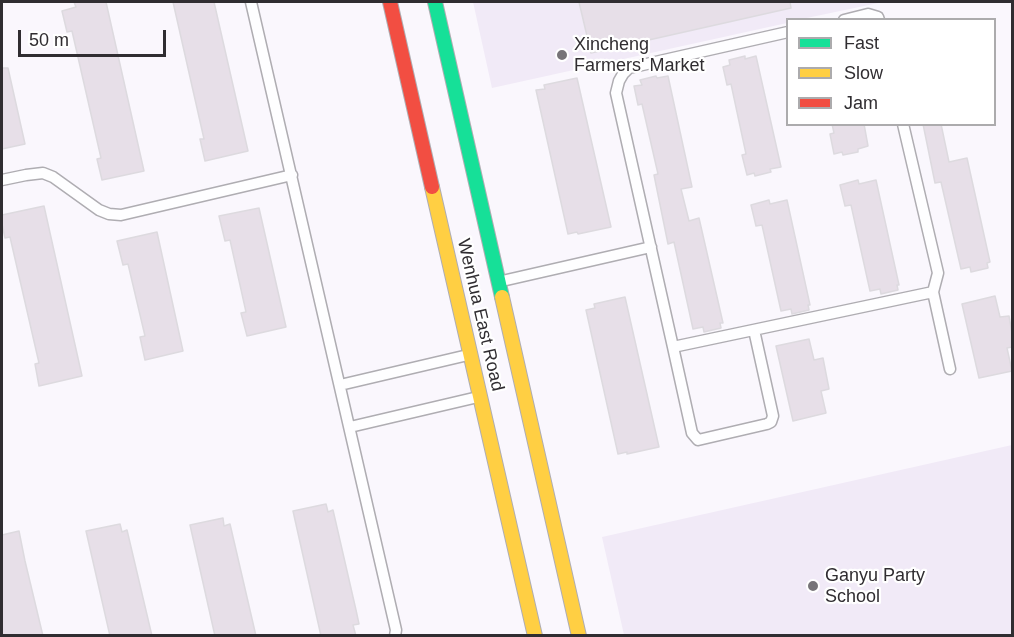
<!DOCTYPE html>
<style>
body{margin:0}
#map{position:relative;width:1014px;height:637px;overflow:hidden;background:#faf7fd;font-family:Helvetica,sans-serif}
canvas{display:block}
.frame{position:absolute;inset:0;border:3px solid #302d31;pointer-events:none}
.legend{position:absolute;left:786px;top:18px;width:210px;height:108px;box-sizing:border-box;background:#fff;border:2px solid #acabad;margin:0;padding:8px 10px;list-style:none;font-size:18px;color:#302d31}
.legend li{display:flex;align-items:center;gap:12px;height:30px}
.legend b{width:30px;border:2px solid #acabad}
.scale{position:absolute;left:18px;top:30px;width:148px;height:27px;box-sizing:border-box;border:3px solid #302d31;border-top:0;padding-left:8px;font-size:18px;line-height:21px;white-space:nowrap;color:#302d31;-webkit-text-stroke:4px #fff;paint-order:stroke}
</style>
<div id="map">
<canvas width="1014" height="637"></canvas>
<div class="frame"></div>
<ul class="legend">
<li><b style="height:8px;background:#16e098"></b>Fast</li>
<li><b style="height:8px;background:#ffcf43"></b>Slow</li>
<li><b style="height:8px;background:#f24e42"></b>Jam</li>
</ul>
<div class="scale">50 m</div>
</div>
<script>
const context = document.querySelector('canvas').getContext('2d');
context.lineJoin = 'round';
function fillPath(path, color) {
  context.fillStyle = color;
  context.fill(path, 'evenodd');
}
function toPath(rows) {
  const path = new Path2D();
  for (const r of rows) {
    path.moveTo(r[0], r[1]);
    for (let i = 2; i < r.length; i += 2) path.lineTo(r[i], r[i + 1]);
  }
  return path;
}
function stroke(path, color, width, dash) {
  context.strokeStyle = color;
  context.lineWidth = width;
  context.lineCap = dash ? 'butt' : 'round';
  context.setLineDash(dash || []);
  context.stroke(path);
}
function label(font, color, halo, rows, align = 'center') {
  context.font = font + ' Helvetica,sans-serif';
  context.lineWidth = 4.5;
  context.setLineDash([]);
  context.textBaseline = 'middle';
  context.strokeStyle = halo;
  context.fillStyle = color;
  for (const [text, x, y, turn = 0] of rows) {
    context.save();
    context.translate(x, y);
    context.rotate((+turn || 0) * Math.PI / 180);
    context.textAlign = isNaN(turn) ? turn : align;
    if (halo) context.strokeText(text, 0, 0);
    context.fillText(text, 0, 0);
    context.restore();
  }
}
const built = toPath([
 [473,2,883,2,802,19,788,20,787,23,492,88],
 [1012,445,1012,635,624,635,602,537]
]);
const building = toPath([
 [74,2,106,2,144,171,102,180,97,159,101,158,72,31,67,32,62,11,76,7,74,2],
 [173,2,214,2,248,151,205,161,200,139,204,139,173,2],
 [579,2,790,2,791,8,591,53,579,2],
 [745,56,745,59,756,56,781,167,770,169,771,172,755,176,754,173,747,175,742,155,746,154,731,84,727,85,723,67,730,65,729,60,745,56],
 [2,68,8,68,25,144,2,149,2,68],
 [656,76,657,78,668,76,692,187,681,189,689,221,699,218,723,323,720,323,721,328,704,332,703,327,693,329,674,242,668,244,654,175,658,174,642,104,638,105,634,86,642,85,640,80,656,76],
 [577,78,611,227,578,234,577,232,568,234,536,90,545,89,544,85,577,78],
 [832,124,864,124,868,146,858,149,858,152,843,155,842,152,834,154,830,134,834,133,832,124],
 [923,124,941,124,949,162,967,158,990,262,987,263,988,268,971,272,970,267,961,269,941,182,935,183,923,124],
 [858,180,859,184,876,180,899,285,897,285,898,290,881,294,880,289,870,291,851,205,845,206,840,185,858,180],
 [769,200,770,204,787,200,810,305,808,305,809,310,792,314,791,309,781,311,762,225,756,226,751,205,769,200],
 [44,206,82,376,39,386,35,364,39,363,10,237,5,238,2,224,2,215,44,206],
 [259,208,286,327,247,336,241,313,246,312,230,240,225,241,219,216,259,208],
 [157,232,183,351,145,360,140,337,145,336,128,264,123,265,117,241,157,232],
 [995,296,1000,317,1009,316,1012,333,1012,347,1007,348,1012,371,979,378,962,304,995,296],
 [625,297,659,447,627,454,627,452,618,454,586,310,595,308,594,304,625,297],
 [809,339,814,360,823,358,829,389,821,391,826,413,793,421,776,346,809,339],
 [326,504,328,512,333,510,356,610,359,624,353,625,356,636,321,636,293,511,326,504],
 [223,518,224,526,230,524,256,636,215,636,190,525,223,518],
 [120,524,122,532,127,530,152,636,110,636,86,531,120,524],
 [19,531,25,561,43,636,2,636,2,535,19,531]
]);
const lane = toPath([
 [251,2,396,630,395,636],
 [844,20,868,14,878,17,879,20],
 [788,32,629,68,623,74,619,81,616,93,673,347,933,292],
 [903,124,938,273,933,292,950,369],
 [2,180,26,175,43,173,53,177,99,210,109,214,121,215,292,175],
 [502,281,651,247],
 [673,347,692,433,698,440,767,424,771,422,773,416,754,330],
 [340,385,468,355],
 [350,427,478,397]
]);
const fast = toPath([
 [435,2,502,297]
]);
const slow = toPath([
 [432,187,535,636],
 [502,297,579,636]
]);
const jam = toPath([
 [390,2,432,187]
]);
const markers = [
 [562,55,6,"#777478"],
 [813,586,6,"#777478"]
];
const poiNames = [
 ["Xincheng",574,45],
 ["Farmers' Market",574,66],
 ["Ganyu Party",825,576],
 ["School",825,597]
];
const streetNames = [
 ["Wenhua East Road",480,315,77]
];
fillPath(built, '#f1eaf7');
fillPath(building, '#e7dfe8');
stroke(building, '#dddadf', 1.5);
stroke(lane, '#afadb2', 13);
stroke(fast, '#afadb2', 16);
stroke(slow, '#afadb2', 16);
stroke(jam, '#afadb2', 16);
stroke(lane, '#fefeff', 10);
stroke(fast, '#16e098', 14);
stroke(slow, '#ffcf43', 14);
stroke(jam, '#f24e42', 14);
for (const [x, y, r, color] of markers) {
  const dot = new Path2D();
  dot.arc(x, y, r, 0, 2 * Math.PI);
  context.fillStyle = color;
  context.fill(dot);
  stroke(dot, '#fff', 2);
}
label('18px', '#302d31', '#fff', poiNames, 'left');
label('18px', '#302d31', '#fff', streetNames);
</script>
